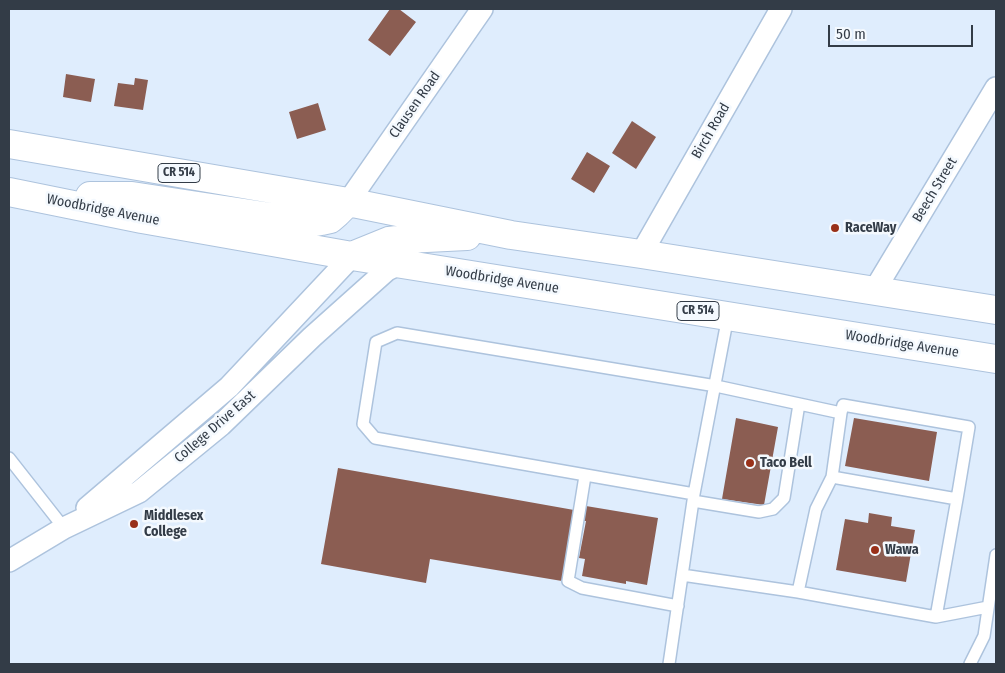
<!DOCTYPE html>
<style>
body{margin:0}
#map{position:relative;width:1005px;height:673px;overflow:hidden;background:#dfedfd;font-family:"Fira Sans Condensed",sans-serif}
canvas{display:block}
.frame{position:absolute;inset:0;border:10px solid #333c47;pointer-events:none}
.scale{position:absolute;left:828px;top:25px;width:145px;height:22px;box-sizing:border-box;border:2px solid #333c47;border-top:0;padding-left:6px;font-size:15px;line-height:18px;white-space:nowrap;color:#333c47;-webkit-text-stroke:4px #f4f9fe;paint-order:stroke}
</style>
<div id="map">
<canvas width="1005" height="673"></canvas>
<div class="frame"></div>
<div class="scale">50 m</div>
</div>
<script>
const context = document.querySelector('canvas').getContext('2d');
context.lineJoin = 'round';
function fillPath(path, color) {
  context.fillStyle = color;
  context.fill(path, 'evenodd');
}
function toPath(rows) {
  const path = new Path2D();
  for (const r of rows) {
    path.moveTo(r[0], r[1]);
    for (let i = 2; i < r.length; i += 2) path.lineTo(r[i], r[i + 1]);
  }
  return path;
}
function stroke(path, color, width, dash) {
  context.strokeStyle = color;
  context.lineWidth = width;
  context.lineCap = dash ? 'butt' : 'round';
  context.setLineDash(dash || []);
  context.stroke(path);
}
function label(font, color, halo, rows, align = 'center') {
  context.font = font + ' "Fira Sans Condensed",sans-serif';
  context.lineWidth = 5;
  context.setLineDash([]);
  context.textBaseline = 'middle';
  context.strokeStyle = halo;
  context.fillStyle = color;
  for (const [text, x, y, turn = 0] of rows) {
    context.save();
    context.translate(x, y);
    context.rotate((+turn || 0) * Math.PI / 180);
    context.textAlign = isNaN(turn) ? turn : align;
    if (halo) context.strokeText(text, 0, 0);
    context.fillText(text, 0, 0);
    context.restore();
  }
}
const building = toPath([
 [390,9,399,9,416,22,390,56,368,40],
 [66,74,95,79,91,102,63,97],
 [135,78,148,80,143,110,114,106,118,83,134,85],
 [318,103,326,130,297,139,289,112],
 [632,121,656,137,636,169,612,153],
 [587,152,610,166,594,193,571,179],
 [736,418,778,427,764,505,722,499],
 [854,418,937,432,929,481,845,466],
 [338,468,574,510,562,581,430,559,426,583,321,564],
 [586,506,658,518,647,585,626,581,626,584,582,576,585,559,579,558,586,521,583,521],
 [869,513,892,517,891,526,915,530,906,582,836,570,845,519,868,523]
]);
const service = toPath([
 [841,413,843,405,969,427,957,499],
 [9,458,64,528],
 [585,476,568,581,582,588,678,606],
 [832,477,957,499,936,617],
 [694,494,375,438,363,424,376,342,397,333,716,386,841,413,832,477,816,509,798,592,936,617,988,607],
 [693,501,759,512,773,509,784,498,799,404],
 [682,575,798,592],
 [669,664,694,494,728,316],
 [970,664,984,636,996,555]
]);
const minor = toPath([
 [348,202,482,9],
 [641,254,781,9],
 [874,291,996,88],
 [87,508,229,387,352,256],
 [9,561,64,528,139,492,221,425,312,337,387,270,399,264]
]);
const primary = toPath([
 [9,144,348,202,511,235,641,254,996,310],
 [9,192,142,219,352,256,996,359],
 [90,196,132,196,310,223,321,221,330,219,337,213,348,202],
 [352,256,389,241,406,239,467,236]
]);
const markers = [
 [835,228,5,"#993019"],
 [750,463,5,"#993019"],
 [134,524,5,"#993019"],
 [875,550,5,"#993019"]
];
const shields = [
 [179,173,42],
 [698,311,42]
];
const shieldNames = [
 ["CR 514",179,173],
 ["CR 514",698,311]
];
const streetNames = [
 ["Clausen Road",415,105,-55],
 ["Birch Road",711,131,-60],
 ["Beech Street",935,190,-59],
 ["Woodbridge Avenue",103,210,11],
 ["Woodbridge Avenue",502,280,9],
 ["Woodbridge Avenue",902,344,9],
 ["College Drive East",215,427,-41]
];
const poiNames = [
 ["RaceWay",845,228],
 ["Taco Bell",760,463],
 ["Middlesex",144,516],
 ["College",144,532],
 ["Wawa",885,550]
];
fillPath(building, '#8b5d52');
stroke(service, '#adc3dd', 14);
stroke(minor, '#adc3dd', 24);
stroke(primary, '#adc3dd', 30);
stroke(service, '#fff', 11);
stroke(minor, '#fff', 21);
stroke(primary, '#fff', 28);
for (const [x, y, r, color] of markers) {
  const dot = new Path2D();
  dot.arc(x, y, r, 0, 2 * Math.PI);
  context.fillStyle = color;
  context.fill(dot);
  stroke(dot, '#f4f9fe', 2);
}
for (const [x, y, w] of shields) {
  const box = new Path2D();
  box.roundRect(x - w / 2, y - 9.5, w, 19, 4);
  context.fillStyle = '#f4f9fe';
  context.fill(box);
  stroke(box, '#333c47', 1);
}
label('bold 12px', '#333c47', null, shieldNames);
label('14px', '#333c47', '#f4f9fe', streetNames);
label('bold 14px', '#333c47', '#f4f9fe', poiNames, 'left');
</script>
